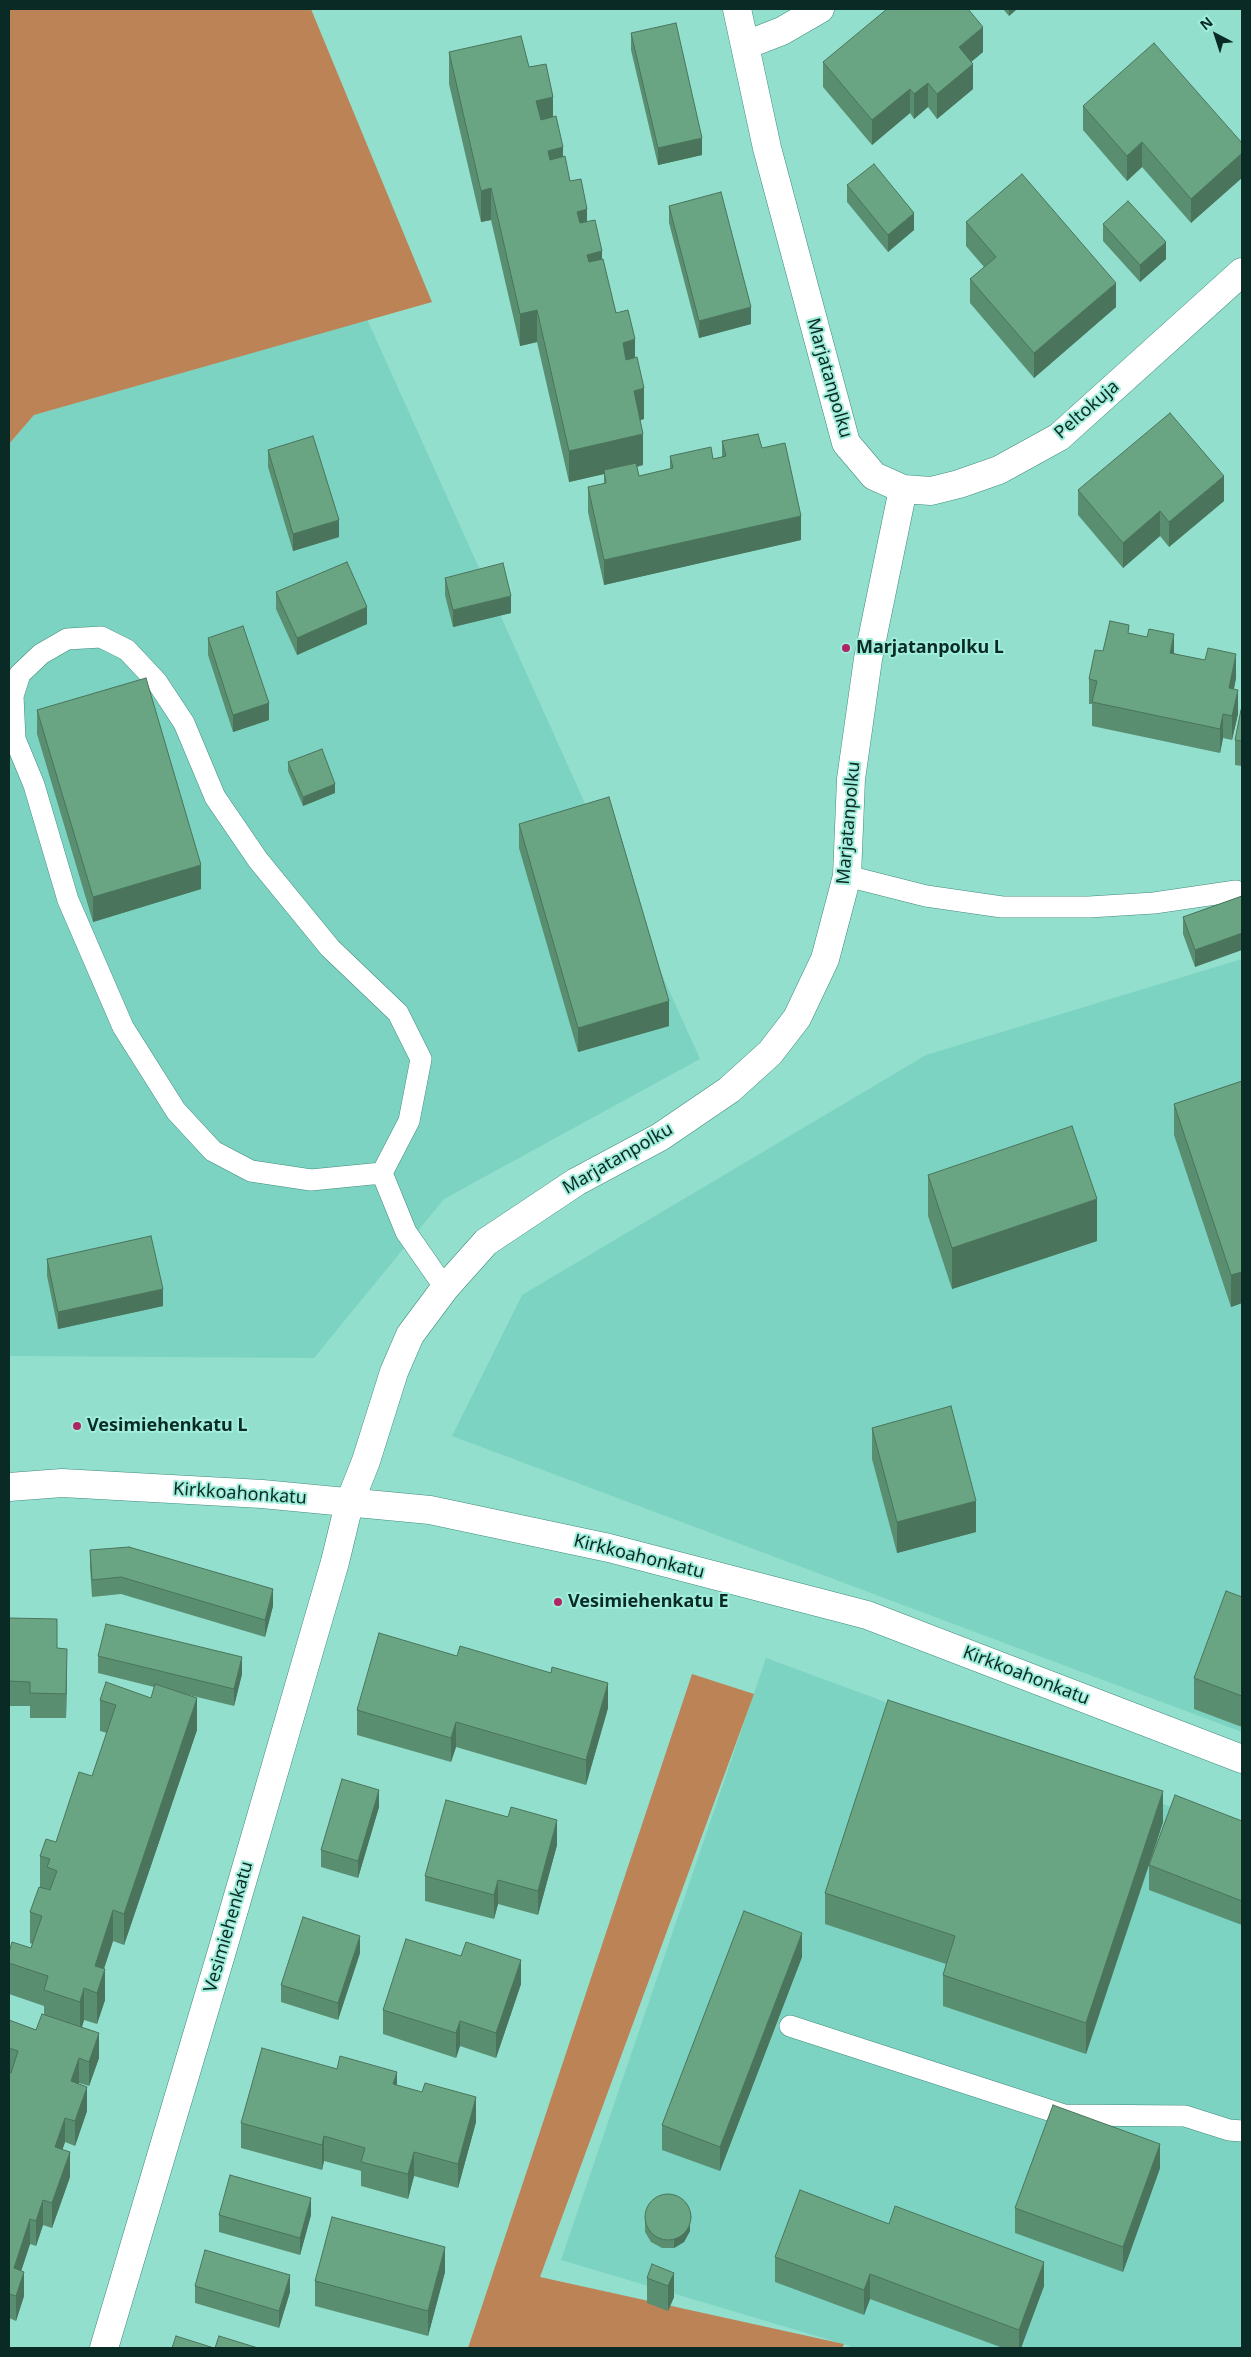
<!DOCTYPE html>
<style>
body{margin:0}
#map{position:relative;width:1251px;height:2357px;overflow:hidden;background:#93dfce;font-family:"Noto Sans",sans-serif}
canvas{display:block}
.frame{position:absolute;inset:0;border:10px solid #0a2b25;pointer-events:none}
.north{position:absolute;left:1191px;top:10px;width:50px;height:50px;-webkit-text-stroke:4px #a0eddb;paint-order:stroke;rotate:320deg;font-size:14px;font-weight:700;line-height:20px;text-align:center;color:#0a2b25}
.north::after{content:'';display:block;margin:auto;width:18px;height:22px;background:#0a2b25;clip-path:polygon(50% 0,100% 100%,50% 72%,0 100%)}
</style>
<div id="map">
<canvas width="1251" height="2357"></canvas>
<div class="frame"></div>
<div class="north">N</div>
</div>
<script>
const context = document.querySelector('canvas').getContext('2d');
context.lineJoin = 'round';
function fillPath(path, color) {
  context.fillStyle = color;
  context.fill(path, 'evenodd');
}
function toPath(rows) {
  const path = new Path2D();
  for (const r of rows) {
    if (r.length === 3) {
      path.moveTo(r[0] + r[2], r[1]);
      path.arc(r[0], r[1], r[2], 0, 2 * Math.PI);
      continue;
    }
    path.moveTo(r[0], r[1]);
    for (let i = 2; i < r.length; i += 2) path.lineTo(r[i], r[i + 1]);
  }
  return path;
}
function stroke(path, color, width, dash) {
  context.strokeStyle = color;
  context.lineWidth = width;
  context.lineCap = dash ? 'butt' : 'round';
  context.setLineDash(dash || []);
  context.stroke(path);
}
function label(font, color, halo, rows, align = 'center') {
  context.font = font + ' "Noto Sans",sans-serif';
  context.lineWidth = 4;
  context.setLineDash([]);
  context.textBaseline = 'middle';
  context.strokeStyle = halo;
  context.fillStyle = color;
  for (const [text, x, y, turn = 0] of rows) {
    context.save();
    context.translate(x, y);
    context.rotate((+turn || 0) * Math.PI / 180);
    context.textAlign = isNaN(turn) ? turn : align;
    if (halo) context.strokeText(text, 0, 0);
    context.fillText(text, 0, 0);
    context.restore();
  }
}
const built = toPath([
 [367,319,700,1059,444,1199,314,1358,9,1356,9,444,34,415],
 [1242,959,1242,1732,452,1436,522,1295,926,1055],
 [766,1658,1242,1833,1242,2348,849,2348,850,2346,561,2260]
]);
const forest = toPath([
 [9,9,311,9,432,302,34,415,9,444],
 [692,1674,754,1694,540,2277,844,2344,842,2348,468,2348]
]);
const service = toPath([
 [847,876,926,896,1002,907,1089,907,1154,903,1236,891],
 [382,1173,409,1121,421,1059,398,1013,330,948,258,860,215,797,184,723,157,682,127,650,101,637,67,639,41,654,20,674,13,696,15,739,34,785,68,900,123,1027,176,1111,213,1151,251,1171,311,1180,382,1173,406,1232,445,1288],
 [790,2026,1064,2115,1185,2116,1229,2130,1242,2131]
]);
const minor = toPath([
 [746,45,782,31,820,9],
 [903,489,931,491,959,484,999,470,1059,437,1242,272],
 [104,2348,222,1951,335,1562,349,1504,366,1461,394,1372,410,1335,445,1288,486,1242,576,1182,660,1137,729,1090,770,1053,797,1018,825,959,847,876,851,779,868,659,903,489,874,476,846,443,767,148,737,9]
]);
const tertiary = toPath([
 [9,1487,62,1483,262,1494,430,1510,609,1548,867,1615,1242,1759]
]);
const wall = toPath([
 [1003,9,1017,9,1009,16],
 [631,33,702,155,658,165,631,50],
 [449,52,529,67,553,116,563,157,570,181,587,221,602,259,616,313,635,358,644,419,640,420,643,465,637,467,639,476,670,469,670,456,713,459,722,457,722,441,762,448,801,540,604,585,588,512,588,487,604,484,604,474,569,482,537,342,520,346,491,220,481,222,449,84],
 [983,52,971,62,973,89,937,119,928,107,914,119,910,113,872,145,823,87,823,62],
 [1083,106,1242,143,1191,223,1142,167,1127,181,1083,130],
 [847,185,914,230,888,252,847,202],
 [669,206,751,324,699,338,669,223],
 [966,222,1116,307,1034,378,970,303,970,279,984,267,966,246],
 [1103,224,1166,259,1140,282,1103,241],
 [268,450,339,537,293,551,268,467],
 [1078,490,1224,501,1169,547,1160,536,1123,568,1078,515],
 [445,578,511,613,453,627,445,595],
 [276,592,367,624,297,655,276,609],
 [1129,633,1174,653,1236,678,1234,689,1238,714,1232,740,1223,738,1220,753,1092,726,1092,704,1089,704,1089,679,1103,651],
 [208,638,269,720,233,732,208,655],
 [37,710,201,889,93,922,37,734],
 [1242,710,1242,781,1242,766,1235,765,1235,740],
 [288,762,335,793,303,806,288,771],
 [519,824,669,1026,578,1052,519,848],
 [1242,896,1195,967,1183,934,1183,917],
 [1242,1081,1242,1303,1231,1307,1174,1135,1174,1104],
 [928,1175,1097,1241,952,1289,928,1216],
 [47,1259,163,1306,58,1329,47,1276],
 [872,1428,976,1532,897,1553,872,1459],
 [90,1550,273,1606,265,1637,121,1594,92,1597,90,1567],
 [1242,1597,1242,1727,1194,1709,1194,1678],
 [9,1618,57,1648,67,1673,66,1718,30,1718,30,1706,9,1706],
 [98,1656,242,1674,234,1706,185,1694,197,1730,124,1945,113,1941,104,1969,105,2000,97,2024,84,2020,82,2027,99,2058,89,2086,79,2083,78,2084,87,2111,75,2146,65,2142,62,2150,70,2177,52,2228,43,2225,36,2246,30,2244,21,2271,24,2296,16,2321,9,2318,9,2020,36,2030,44,2015,44,2006,9,1994,9,1952,31,1948,32,1944,30,1943,30,1912,40,1887,40,1856,56,1842,92,1776,107,1733,100,1731,100,1700,151,1698,154,1687,98,1673],
 [608,1708,586,1785,456,1747,451,1762,357,1735,357,1710],
 [379,1807,358,1878,321,1867,321,1850],
 [1242,1821,1242,1925,1149,1890,1149,1865,1086,2054,943,2006,943,1975,946,1964,825,1924,825,1893,1163,1822,1149,1865],
 [557,1845,538,1915,498,1904,494,1919,425,1901,425,1876],
 [360,1953,338,2020,281,2002,281,1985],
 [802,1957,720,2171,662,2150,662,2125],
 [521,1984,496,2058,460,2046,456,2058,383,2034,383,2010],
 [397,2085,476,2122,458,2188,414,2176,408,2199,361,2186,361,2171,324,2161,322,2170,241,2148,241,2123],
 [1160,2168,1123,2272,1015,2233,1015,2208],
 [219,2215,311,2215,300,2255,219,2232],
 [645,2220,690,2231,684,2242,674,2248,662,2248,651,2242,645,2232],
 [775,2257,1044,2286,1021,2348,1003,2348,870,2299,864,2315,775,2282],
 [445,2272,428,2336,315,2306,315,2281],
 [674,2273,674,2297,668,2311,647,2303,647,2278],
 [195,2286,290,2292,279,2328,195,2303]
]);
const shadedWall = toPath([
 [1009,9,1017,9,1009,16],
 [983,27,983,52,959,72,959,47],
 [973,64,973,89,937,119,937,94],
 [928,83,928,107,914,119,914,94],
 [910,89,910,113,872,145,872,120],
 [553,97,553,129,536,132,536,101],
 [702,138,702,155,658,165,658,148],
 [1142,142,1142,167,1127,181,1127,156],
 [563,147,563,178,548,182,548,151],
 [1242,153,1242,178,1191,223,1191,199],
 [491,188,491,220,481,222,481,191],
 [587,209,587,241,577,243,577,212],
 [914,213,914,230,888,252,888,235],
 [1166,242,1166,259,1140,282,1140,265],
 [602,251,602,282,587,286,587,255],
 [1116,283,1116,307,1034,378,1034,353],
 [751,307,751,324,699,338,699,321],
 [537,310,537,342,520,346,520,314],
 [635,339,635,371,623,374,623,343],
 [644,388,644,419,634,422,634,391],
 [643,434,643,465,604,474,604,470,604,474,569,482,569,451],
 [1224,476,1224,501,1169,547,1169,522],
 [1160,511,1160,536,1123,568,1123,543],
 [801,516,801,540,604,585,604,560],
 [339,520,339,537,293,551,293,534],
 [511,596,511,613,453,627,453,610],
 [367,607,367,624,297,655,297,638],
 [1174,634,1174,659,1170,653],
 [1236,654,1236,678,1229,712,1229,688],
 [1238,690,1238,714,1232,740,1232,716],
 [269,703,269,720,233,732,233,715],
 [1223,714,1223,738,1220,753,1220,729],
 [335,784,335,793,303,806,303,797],
 [201,865,201,889,93,922,93,897],
 [1242,933,1242,950,1195,967,1195,950],
 [669,1001,669,1026,578,1052,578,1028],
 [1097,1199,1097,1241,952,1289,952,1248],
 [1242,1272,1242,1303,1231,1307,1231,1275],
 [163,1289,163,1306,58,1329,58,1312],
 [976,1501,976,1532,897,1553,897,1522],
 [273,1589,273,1606,265,1637,265,1620],
 [67,1649,67,1673,66,1718,66,1694],
 [242,1657,242,1674,234,1706,234,1689],
 [608,1683,608,1708,586,1785,586,1760],
 [197,1698,197,1730,124,1945,124,1914],
 [456,1722,456,1747,451,1762,451,1738],
 [379,1790,379,1807,358,1878,358,1861],
 [1163,1791,1163,1822,1086,2054,1086,2023],
 [557,1820,557,1845,538,1915,538,1891],
 [498,1880,498,1904,494,1919,494,1895],
 [113,1910,113,1941,96,1992,95,1966],
 [802,1933,802,1957,720,2171,720,2147],
 [360,1936,360,1953,338,2020,338,2003],
 [521,1960,521,1984,496,2058,496,2033],
 [105,1969,105,2000,97,2024,97,1993],
 [84,1988,84,2020,80,2033,80,2002],
 [460,2021,460,2046,456,2058,456,2033],
 [99,2033,99,2058,89,2086,89,2062],
 [79,2058,79,2083,71,2106,71,2081],
 [397,2072,397,2097,393,2084],
 [87,2087,87,2111,75,2146,75,2121],
 [476,2097,476,2122,458,2188,458,2164],
 [65,2118,65,2142,55,2172,55,2147],
 [324,2136,324,2161,322,2170,322,2145],
 [1160,2144,1160,2168,1123,2272,1123,2247],
 [70,2152,70,2177,52,2228,52,2203],
 [414,2152,414,2176,408,2199,408,2174],
 [311,2198,311,2215,300,2255,300,2238],
 [43,2200,43,2225,36,2246,36,2221],
 [30,2219,30,2244,14,2293,14,2268],
 [690,2223,690,2231,684,2242,674,2248,674,2239],
 [445,2247,445,2272,428,2336,428,2311],
 [1044,2262,1044,2286,1021,2348,1019,2348,1019,2330],
 [24,2272,24,2296,16,2321,16,2296],
 [674,2273,674,2297,668,2311,668,2286],
 [870,2274,870,2299,864,2315,864,2290],
 [290,2275,290,2292,279,2328,279,2311]
]);
const building = toPath([
 [887,9,968,9,983,27,959,47,973,64,937,94,928,83,914,94,910,89,872,120,823,62,887,9],
 [676,23,702,138,658,148,631,33,676,23],
 [521,36,529,67,546,64,553,97,536,101,541,120,556,116,563,147,548,151,550,160,565,156,570,181,581,179,587,209,577,212,580,223,595,220,602,251,587,255,589,262,603,259,616,313,628,310,635,339,623,343,626,360,637,357,644,388,634,391,643,434,569,451,537,310,520,314,491,188,481,191,449,52,521,36],
 [1154,43,1242,143,1242,153,1191,199,1142,142,1127,156,1083,106,1154,43],
 [874,164,914,213,888,235,847,185,874,164],
 [1022,174,1116,283,1034,353,970,279,996,257,966,222,1022,174],
 [721,192,751,307,699,321,669,206,721,192],
 [1128,201,1166,242,1140,265,1103,224,1128,201],
 [1170,413,1224,476,1169,522,1160,511,1123,543,1078,490,1170,413],
 [758,434,762,448,785,443,801,516,604,560,588,487,606,483,604,470,636,463,639,476,673,468,670,456,711,447,713,459,726,456,722,441,758,434],
 [313,436,339,520,293,534,268,450,313,436],
 [347,562,367,607,297,638,276,592,347,562],
 [503,563,511,596,453,610,445,578,503,563],
 [1110,621,1129,625,1128,633,1147,637,1149,629,1174,634,1170,653,1205,660,1208,648,1236,654,1229,688,1238,690,1232,716,1223,714,1220,729,1092,702,1097,681,1089,679,1095,650,1103,651,1110,621],
 [243,626,269,703,233,715,208,638,243,626],
 [146,678,201,865,93,897,37,710,146,678],
 [1241,710,1242,710,1242,741,1235,740,1241,710],
 [322,749,335,784,303,797,288,762,322,749],
 [609,797,669,1001,578,1028,519,824,609,797],
 [1242,896,1242,933,1195,950,1183,917,1242,896],
 [1242,1081,1242,1272,1231,1275,1174,1104,1242,1081],
 [1072,1126,1097,1199,952,1248,928,1175,1072,1126],
 [151,1236,163,1289,58,1312,47,1259,151,1236],
 [951,1406,976,1501,897,1522,872,1428,951,1406],
 [129,1547,273,1589,265,1620,121,1577,92,1580,90,1550,129,1547],
 [1226,1591,1242,1597,1242,1696,1194,1678,1226,1591],
 [9,1618,57,1619,57,1648,67,1649,66,1694,30,1693,30,1682,9,1681,9,1618],
 [106,1624,242,1657,234,1689,98,1656,106,1624],
 [379,1633,457,1656,460,1646,551,1673,552,1667,608,1683,586,1760,456,1722,451,1738,357,1710,379,1633],
 [106,1682,151,1698,155,1684,197,1698,124,1914,113,1910,95,1966,105,1969,97,1993,84,1988,80,2002,44,1990,48,1976,9,1963,9,1952,12,1942,31,1948,42,1916,30,1912,39,1887,50,1890,57,1871,47,1867,50,1859,40,1856,46,1839,56,1842,79,1772,92,1776,116,1705,100,1700,106,1682],
 [888,1700,1163,1791,1086,2023,943,1975,955,1936,825,1893,888,1700],
 [342,1779,379,1790,358,1861,321,1850,342,1779],
 [1175,1795,1242,1821,1242,1901,1149,1865,1175,1795],
 [446,1800,508,1817,511,1807,557,1820,538,1891,498,1880,494,1895,425,1876,446,1800],
 [744,1911,802,1933,720,2147,662,2125,744,1911],
 [303,1917,360,1936,338,2003,281,1985,303,1917],
 [406,1939,461,1956,466,1942,521,1960,496,2033,460,2021,456,2033,383,2010,406,1939],
 [42,2014,99,2033,89,2062,79,2058,71,2081,87,2087,75,2121,65,2118,55,2147,70,2152,52,2203,43,2200,36,2221,30,2219,14,2268,24,2272,16,2296,9,2294,9,2072,11,2073,18,2051,9,2048,9,2020,36,2030,42,2014],
 [262,2048,337,2069,340,2056,397,2072,393,2084,422,2092,425,2083,476,2097,458,2164,414,2152,408,2174,361,2162,365,2148,324,2136,322,2145,241,2123,262,2048],
 [1053,2105,1160,2144,1123,2247,1015,2208,1053,2105],
 [230,2175,311,2198,300,2238,219,2215,230,2175],
 [800,2190,889,2224,895,2206,1044,2262,1019,2330,870,2274,864,2290,775,2257,800,2190],
 [668,2217,23],
 [332,2217,445,2247,428,2311,315,2281,332,2217],
 [205,2250,290,2275,279,2311,195,2286,205,2250],
 [652,2264,674,2273,668,2286,647,2278,652,2264],
 [176,2336,214,2348,172,2348,176,2336],
 [219,2336,258,2348,215,2348,219,2336]
]);
const markers = [
 [846,648,5,"#af2564"],
 [77,1426,5,"#af2564"],
 [558,1602,5,"#af2564"]
];
const streetNames = [
 ["Marjatanpolku",829,378,74],
 ["Peltokuja",1087,410,-41],
 ["Marjatanpolku",849,823,-85],
 ["Marjatanpolku",618,1159,-30],
 ["Kirkkoahonkatu",240,1494,4],
 ["Kirkkoahonkatu",639,1557,14],
 ["Kirkkoahonkatu",1026,1676,21],
 ["Vesimiehenkatu",229,1927,-74]
];
const poiNames = [
 ["Marjatanpolku L",856,648],
 ["Vesimiehenkatu L",87,1426],
 ["Vesimiehenkatu E",568,1602]
];
fillPath(built, '#7dd3c1');
fillPath(forest, '#bc8356');
stroke(service, '#3f8c7c', 22);
stroke(minor, '#3f8c7c', 29);
stroke(tertiary, '#3f8c7c', 29);
stroke(service, '#fff', 21);
stroke(minor, '#fff', 28);
stroke(tertiary, '#fff', 28);
fillPath(wall, '#5a8e71');
fillPath(shadedWall, '#4a745c');
fillPath(building, '#69a583');
stroke(building, '#4a745c', 1);
for (const [x, y, r, color] of markers) {
  const dot = new Path2D();
  dot.arc(x, y, r, 0, 2 * Math.PI);
  context.fillStyle = color;
  context.fill(dot);
  stroke(dot, '#a0eddb', 2);
}
label('18px', '#0a2b25', '#a0eddb', streetNames);
label('bold 18px', '#0a2b25', '#a0eddb', poiNames, 'left');
</script>
